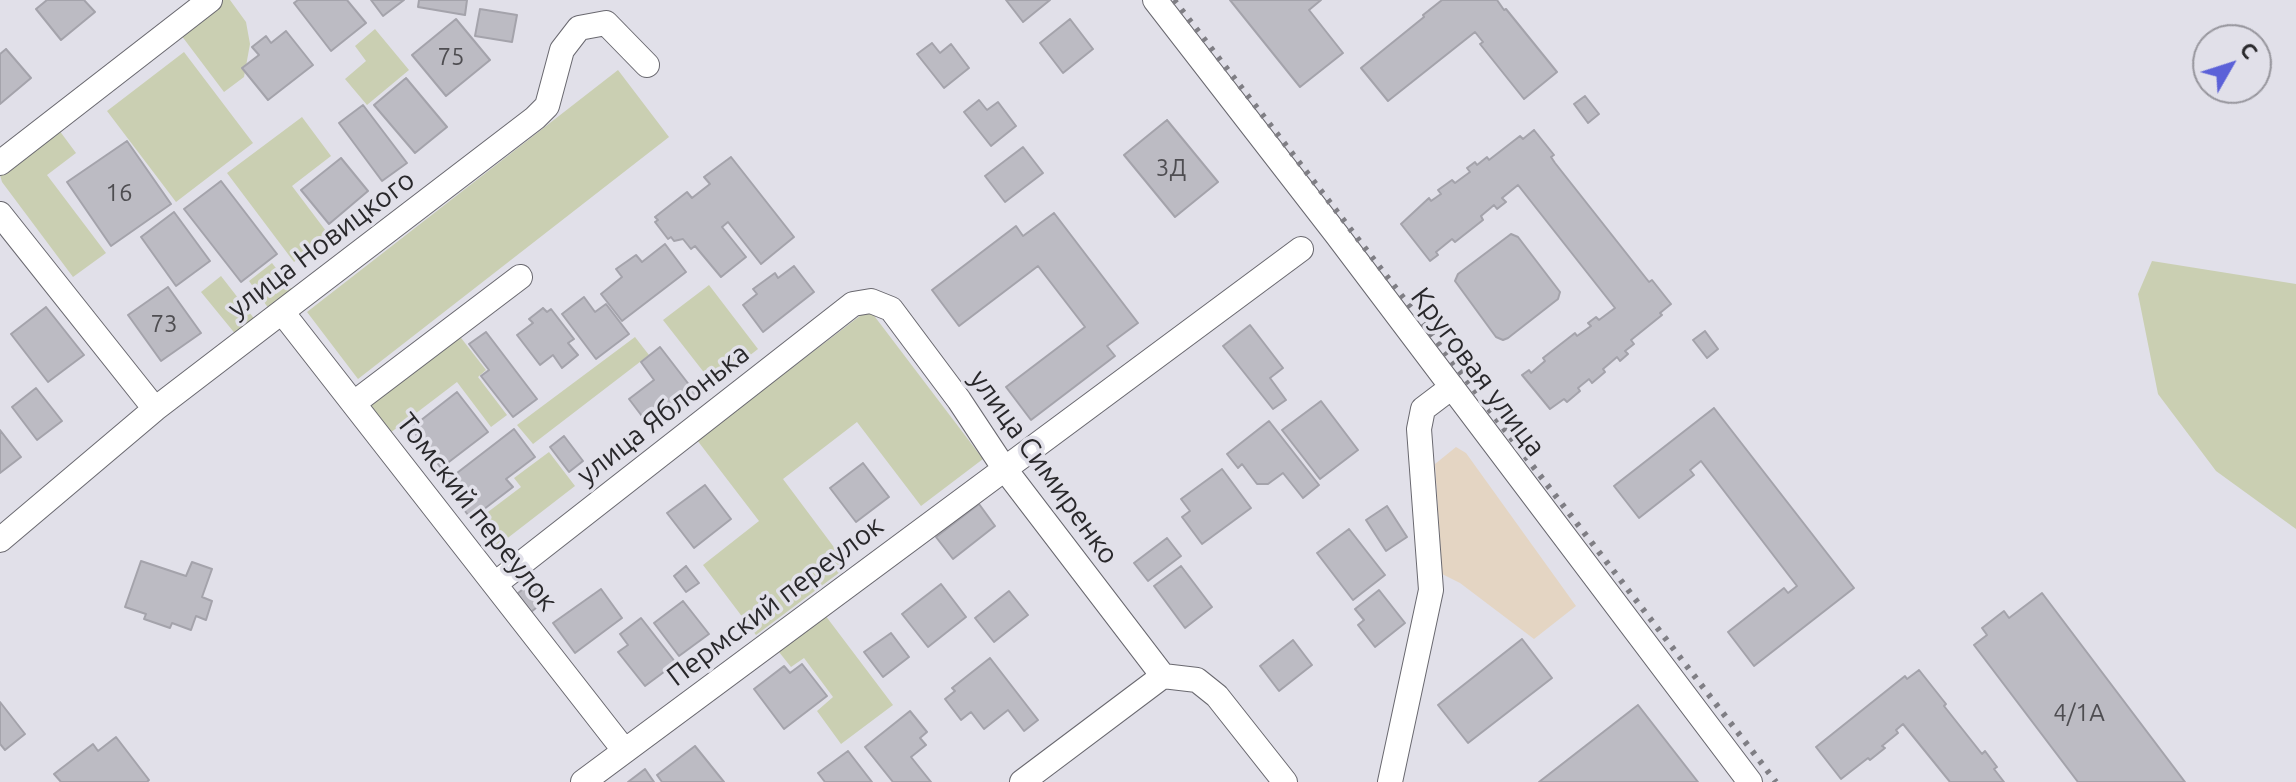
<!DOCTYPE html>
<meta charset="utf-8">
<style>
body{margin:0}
#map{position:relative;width:2296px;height:782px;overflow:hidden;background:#e1e0e9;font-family:Ubuntu,sans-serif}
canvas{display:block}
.north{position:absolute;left:2192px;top:24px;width:80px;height:80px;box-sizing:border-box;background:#e1e0e9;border:2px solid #97969d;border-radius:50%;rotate:51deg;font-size:22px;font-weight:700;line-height:32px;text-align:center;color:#29282b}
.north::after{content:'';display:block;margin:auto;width:28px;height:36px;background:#5b61d8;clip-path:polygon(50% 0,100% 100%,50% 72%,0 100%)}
</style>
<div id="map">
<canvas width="2296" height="782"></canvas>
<div class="north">С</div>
</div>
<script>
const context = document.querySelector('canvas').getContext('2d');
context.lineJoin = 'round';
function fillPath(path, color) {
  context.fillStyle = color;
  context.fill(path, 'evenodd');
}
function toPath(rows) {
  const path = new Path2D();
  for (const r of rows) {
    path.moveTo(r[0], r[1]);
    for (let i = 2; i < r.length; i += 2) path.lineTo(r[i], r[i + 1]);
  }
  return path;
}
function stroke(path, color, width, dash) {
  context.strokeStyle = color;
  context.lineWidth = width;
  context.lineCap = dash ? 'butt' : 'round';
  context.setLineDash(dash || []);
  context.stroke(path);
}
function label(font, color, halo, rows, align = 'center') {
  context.font = font + ' Ubuntu,sans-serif';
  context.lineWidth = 7;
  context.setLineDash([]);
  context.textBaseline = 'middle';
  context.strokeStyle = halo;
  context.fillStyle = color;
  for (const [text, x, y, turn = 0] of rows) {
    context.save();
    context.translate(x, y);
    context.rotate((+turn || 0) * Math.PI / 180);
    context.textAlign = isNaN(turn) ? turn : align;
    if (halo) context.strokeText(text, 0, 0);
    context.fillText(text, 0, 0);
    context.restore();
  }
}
const industrial = toPath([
 [1456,447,1466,453,1576,606,1534,639,1460,583,1442,574,1435,464]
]);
const green = toPath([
 [220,0,230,0,246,22,250,44,244,77,224,92,178,31],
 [375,29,409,70,367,105,345,79,366,61,355,46],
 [184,52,253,143,176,202,107,111],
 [618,70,669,137,358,379,307,312],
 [302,117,331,156,292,186,329,235,294,262,227,173],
 [56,126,76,153,47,175,106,253,73,277,2,182,0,175,0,171],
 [2152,261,2296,284,2296,529,2216,471,2158,394,2138,294],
 [272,263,293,290,269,309,249,281],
 [221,276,256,321,237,336,201,292],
 [709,285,758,349,713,384,663,320],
 [869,309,983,459,921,506,857,422,783,479,848,566,756,635,703,565,759,521,697,440],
 [458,334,486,370,478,377,507,415,491,427,457,382,390,433,368,403],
 [635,337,649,355,533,444,517,425],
 [549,452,575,486,496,547,476,521,521,487,514,478],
 [822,611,893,705,841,744,817,711,833,697,804,658,791,667,775,647]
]);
const building = toPath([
 [47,0,84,0,95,12,61,40,36,9,47,0],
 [298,0,347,0,366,23,331,51,294,3,298,0],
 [371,0,404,0,383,16,371,0],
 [419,0,467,0,465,15,418,7,419,0],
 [1006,0,1050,0,1023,22,1006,0],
 [1230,0,1321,0,1309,10,1343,53,1300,87,1230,0],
 [1442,0,1497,0,1504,10,1506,9,1557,72,1524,99,1480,44,1483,42,1475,32,1388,101,1361,68,1424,17,1423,15,1442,0],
 [480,9,517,15,512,42,475,36,480,9],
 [456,19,490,60,446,96,412,55,456,19],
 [1070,19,1093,49,1063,73,1040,43,1070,19],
 [286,31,313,65,268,100,242,68,259,55,252,47,266,36,271,43,286,31],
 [932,43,940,53,951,44,969,68,944,88,917,54,932,43],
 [6,49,31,78,0,104,0,54,6,49],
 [406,78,447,127,415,153,374,105,406,78],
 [1585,96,1599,114,1588,123,1574,104,1585,96],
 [979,100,987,110,998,102,1016,126,991,146,964,112,979,100],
 [363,105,407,163,382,181,339,123,363,105],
 [1167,120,1218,182,1175,217,1124,155,1167,120],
 [1534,130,1554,155,1551,157,1555,163,1649,282,1652,280,1671,304,1660,313,1662,315,1631,340,1634,344,1625,351,1628,354,1620,361,1617,357,1603,369,1605,372,1592,383,1589,379,1578,388,1580,391,1567,402,1564,399,1550,409,1522,375,1529,370,1531,373,1545,361,1543,358,1575,333,1577,336,1591,326,1588,323,1596,317,1599,320,1615,308,1518,185,1502,198,1506,202,1497,209,1494,205,1481,216,1483,220,1455,242,1452,239,1436,252,1438,255,1430,261,1401,224,1429,198,1431,201,1441,194,1438,190,1452,180,1455,183,1470,172,1467,168,1475,162,1477,165,1487,157,1489,160,1520,136,1523,139,1534,130],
 [127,141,171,204,111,246,67,182,127,141],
 [1023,147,1043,173,1005,202,985,176,1023,147],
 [731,157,794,237,761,264,728,222,722,227,746,257,721,277,695,246,691,249,683,239,674,241,671,237,668,239,655,222,658,220,655,217,687,192,692,198,710,184,704,177,731,157],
 [341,158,368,191,329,224,301,190,341,158],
 [221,181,277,254,241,282,184,209,221,181],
 [174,212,210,261,176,286,141,237,174,212],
 [1054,213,1138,323,1107,346,1115,356,1031,420,1006,387,1085,327,1038,266,959,326,932,290,1016,226,1023,236,1054,213],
 [1511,234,1518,237,1560,292,1558,299,1508,338,1503,340,1496,337,1455,281,1458,274,1511,234],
 [665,244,686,272,622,321,601,294,622,277,616,269,636,255,642,262,665,244],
 [794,266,814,292,763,332,743,305,757,294,753,289,775,273,778,278,794,266],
 [168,287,201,333,161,361,128,315,168,287],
 [584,297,595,312,606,304,629,334,596,359,562,314,584,297],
 [46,307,84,355,48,382,11,334,46,307],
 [543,308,547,312,551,309,574,339,568,343,578,355,562,368,553,355,540,365,517,335,533,323,529,319,543,308],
 [1250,325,1283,368,1270,378,1286,400,1273,409,1223,346,1250,325],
 [1705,331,1718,349,1707,358,1693,340,1705,331],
 [486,332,537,399,513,417,481,376,489,370,469,344,486,332],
 [660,347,697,395,679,408,675,403,648,424,629,399,654,380,641,362,660,347],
 [36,388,62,421,37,440,12,407,36,388],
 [457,392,488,432,441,468,411,428,457,392],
 [1321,401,1358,450,1320,479,1282,430,1321,401],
 [1714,408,1854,588,1754,666,1728,632,1784,588,1788,593,1797,586,1701,461,1690,470,1694,475,1639,518,1614,486,1714,408],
 [1269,421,1319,485,1303,498,1283,473,1268,484,1257,484,1242,464,1238,468,1227,454,1269,421],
 [514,429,535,457,506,479,513,487,471,519,444,483,514,429],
 [0,430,21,457,0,473,0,430],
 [564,436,583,461,569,472,550,447,564,436],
 [863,463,889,497,856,522,830,488,863,463],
 [1222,469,1251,508,1202,544,1182,517,1190,511,1181,499,1222,469],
 [705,485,731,519,694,548,667,513,705,485],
 [979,504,995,526,953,559,936,537,979,504],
 [1387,506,1407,537,1386,551,1366,520,1387,506],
 [1349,529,1385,575,1353,600,1317,553,1349,529],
 [1167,538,1181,556,1148,581,1134,563,1167,538],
 [141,561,186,576,192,562,212,569,202,597,212,601,206,620,196,616,191,630,172,623,170,628,144,619,146,614,125,607,141,561],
 [686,566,699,583,686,592,674,576,686,566],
 [1181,566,1212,607,1185,628,1154,586,1181,566],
 [533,581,547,599,531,612,517,594,533,581],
 [941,584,966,617,928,647,902,614,941,584],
 [601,589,622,618,575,653,553,623,601,589],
 [1379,590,1405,623,1375,647,1358,625,1364,620,1355,609,1379,590],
 [1009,591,1028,615,994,642,975,618,1009,591],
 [2042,593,2185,782,2078,782,1974,645,1987,635,1982,628,2004,611,2009,618,2042,593],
 [683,601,709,634,679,656,654,623,683,601],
 [641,618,676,663,645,686,618,652,628,645,620,634,641,618],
 [891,633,909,657,883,677,864,652,891,633],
 [1522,639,1552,678,1468,743,1438,705,1522,639],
 [1293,640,1312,665,1279,691,1260,666,1293,640],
 [990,658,1038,720,1024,731,1008,710,984,729,971,712,961,720,945,699,955,691,952,688,990,658],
 [802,664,827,696,784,729,754,689,784,666,790,673,802,664],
 [1919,670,1946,704,1944,706,1982,754,1985,751,1997,767,1994,769,2004,782,1950,782,1903,724,1896,730,1898,733,1882,746,1885,748,1870,760,1868,758,1841,779,1816,747,1905,676,1907,679,1919,670],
 [0,702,25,734,5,750,0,744,0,702],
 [1638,705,1698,782,1539,782,1638,705],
 [910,711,927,732,920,738,926,745,911,757,931,782,893,782,865,747,910,711],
 [116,737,149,780,147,782,61,782,54,774,93,744,98,751,116,737],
 [695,746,724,782,662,782,657,775,695,746],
 [848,751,872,782,825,782,818,773,848,751],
 [645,769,654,782,628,782,645,769]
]);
const street = toPath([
 [1155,0,1337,235,1750,782],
 [0,163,210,0],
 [0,214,155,409],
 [282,312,624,750],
 [354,403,520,277],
 [0,540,155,409,535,118,547,106,562,50,579,28,606,23,647,65],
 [495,584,853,304,871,301,891,309,959,400,1004,468,1163,676],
 [1163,676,1197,680,1217,696,1285,782],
 [583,782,1301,249],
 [1022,782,1163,676],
 [1390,782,1431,590,1419,429,1423,409,1452,387]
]);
const rail = toPath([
 [1174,0,1776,782]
]);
const numberNames = [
 ["75",451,57],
 ["3Д",1171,168],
 ["16",119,193],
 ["73",164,324],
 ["4/1А",2079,713]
];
const streetNames = [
 ["улица Новицкого",321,244,-37],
 ["Круговая улица",1478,372,53],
 ["улица Яблонька",663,414,-38],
 ["улица Симиренко",1044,467,54],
 ["Томский переулок",477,512,52],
 ["Пермский переулок",775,601,-37]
];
fillPath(industrial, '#e4d5c3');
fillPath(green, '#cacfb2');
fillPath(building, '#bcbbc3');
stroke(building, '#a4a3ab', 2);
stroke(street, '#69686f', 26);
stroke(street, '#fff', 24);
stroke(rail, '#7f7e84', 6, [4, 8]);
label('24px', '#4e4d51', null, numberNames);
label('28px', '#29282b', '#e1e0e9', streetNames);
</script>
